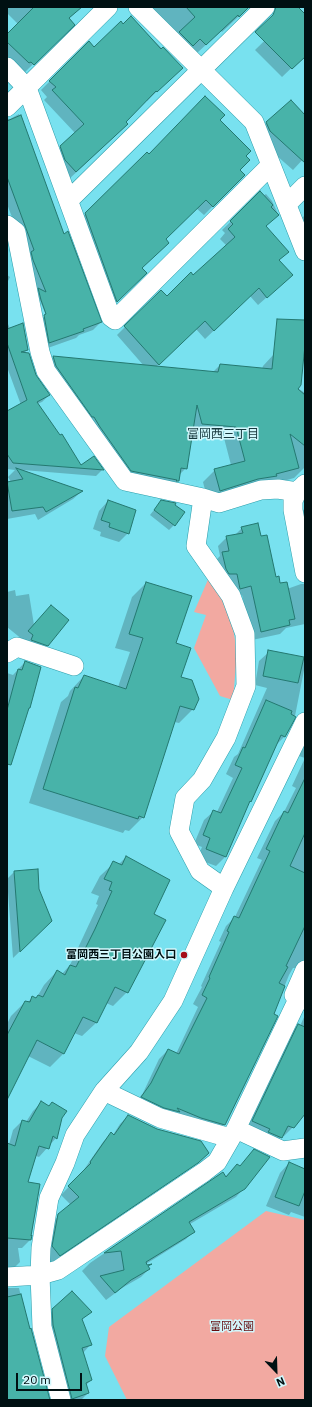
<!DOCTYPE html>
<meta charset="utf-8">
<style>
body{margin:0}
#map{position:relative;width:312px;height:1407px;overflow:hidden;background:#78e1ef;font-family:"IBM Plex Sans",sans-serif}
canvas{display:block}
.frame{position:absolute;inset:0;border:8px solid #001012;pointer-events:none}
.north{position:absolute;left:256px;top:1351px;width:40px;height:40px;-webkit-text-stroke:3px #d2f8fd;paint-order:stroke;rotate:157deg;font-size:11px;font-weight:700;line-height:16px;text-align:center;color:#001012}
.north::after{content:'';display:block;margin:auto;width:14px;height:18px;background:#001012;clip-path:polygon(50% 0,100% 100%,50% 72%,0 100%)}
.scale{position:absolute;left:16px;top:1373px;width:66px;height:18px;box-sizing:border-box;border:2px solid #001012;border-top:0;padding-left:5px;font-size:12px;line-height:14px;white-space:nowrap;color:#001012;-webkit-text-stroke:3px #d2f8fd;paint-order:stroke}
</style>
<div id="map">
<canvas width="312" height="1407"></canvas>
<div class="frame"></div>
<div class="north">N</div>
<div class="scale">20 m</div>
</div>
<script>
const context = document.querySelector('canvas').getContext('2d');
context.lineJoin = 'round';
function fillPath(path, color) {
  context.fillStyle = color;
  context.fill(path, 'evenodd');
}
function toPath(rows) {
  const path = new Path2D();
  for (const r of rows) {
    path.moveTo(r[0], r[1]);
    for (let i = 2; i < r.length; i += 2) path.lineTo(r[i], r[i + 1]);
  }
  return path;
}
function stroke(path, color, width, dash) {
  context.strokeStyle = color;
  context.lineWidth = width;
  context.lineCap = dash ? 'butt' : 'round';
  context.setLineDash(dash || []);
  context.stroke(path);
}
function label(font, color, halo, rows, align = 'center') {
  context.font = font + ' "IBM Plex Sans","Noto Sans JP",sans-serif';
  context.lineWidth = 3;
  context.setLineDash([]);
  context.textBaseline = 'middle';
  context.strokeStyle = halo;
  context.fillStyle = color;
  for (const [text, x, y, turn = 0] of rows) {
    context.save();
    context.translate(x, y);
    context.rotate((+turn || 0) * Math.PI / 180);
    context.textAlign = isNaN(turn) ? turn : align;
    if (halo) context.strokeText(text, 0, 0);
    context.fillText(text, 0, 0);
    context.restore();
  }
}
const green = toPath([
 [210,575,230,609,237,653,233,700,220,696,194,648,206,615,194,612],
 [266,1211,305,1220,305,1400,127,1400,105,1356,109,1327]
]);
const shadow = toPath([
 [7,7,82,7,68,19,73,25,24,73,7,59,7,35,18,24,7,13],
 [141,7,249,7,222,32,221,31,197,53],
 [298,8,305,15,305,55,282,77,255,50],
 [131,17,181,68,147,101,147,100,125,122,118,133,67,181,51,156,75,133,44,100,47,97,41,90,89,42,94,48],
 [19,114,63,236,101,322,93,330,79,335,76,338,42,350,37,323,46,315,26,267,27,257,7,204,7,119,10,119],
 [305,116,305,157,293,170,260,141,257,132,266,123],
 [219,120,244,156,239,170,244,175,204,215,196,208,165,239,141,268,145,273,108,310,76,223,147,153,149,155],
 [260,193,263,196,266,194,272,201,278,214,265,226,287,252,279,260,292,275,258,305,250,296,205,339,196,329,156,367,212,373,220,365,262,369,263,366,274,354,303,353,299,389,305,393,305,467,294,478,208,502,203,482,215,470,231,465,224,438,191,436,186,468,179,475,178,481,166,493,119,483,41,368,53,357,144,366,117,335,161,291,167,297,193,276,227,246,220,239,225,233,222,230],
 [305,215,305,225,300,220],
 [7,275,10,277,7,283],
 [7,324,8,324,10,329,27,350,23,354,35,375,49,395,42,402,37,404,81,466,94,458,102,470,96,476,23,470,81,492,73,499,38,520,35,514,7,519,7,483,11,482,8,477,15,470,7,469,7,412,21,405,7,367],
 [108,501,128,533,119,542,100,536,101,532,93,529,99,511],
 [161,501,174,525,169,530,150,515],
 [305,508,305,519,300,514],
 [242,528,260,538,275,578,280,585,287,589,301,584,305,584,305,624,286,628,280,634,252,640,242,595,231,597,214,562,220,556,218,546,227,537,234,536],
 [146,583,175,644,179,677,193,709,179,723,174,722,143,817,129,831,125,830,123,833,29,803,61,702,68,696,70,691,84,676,118,687,130,652,115,648,132,597],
 [15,590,16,596,29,594,34,625,47,645,39,653,7,627,7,592],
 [269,652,305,658,305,665,295,716,285,736,276,745,251,801,247,804,225,857,216,866,197,859,202,847,194,844,204,820,214,811,217,812,233,778,226,774,234,757,238,754,267,688,255,685,259,661],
 [25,662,27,710,7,759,7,673,13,675],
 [305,743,305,973,300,969,294,968,293,968,289,975,273,1015,224,1125,215,1134,133,1106,143,1093,159,1059,168,1050,176,1054,198,1007,193,1004,202,987,201,986,221,942,219,941,226,926,235,917,262,860,257,858,275,821,284,812,296,788,292,786,305,758,299,756],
 [126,857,153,914,127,992,113,1006,106,1003,96,1023,82,1036,74,1033,63,1054,50,1067,28,1056,7,1088,7,1024,11,1016,25,1002,27,1003,33,997,36,999,37,997,44,985,57,971,62,974,70,965,98,905,96,904,99,896,91,893,100,876,114,863,119,864],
 [14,872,38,889,45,927,13,958,7,879],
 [305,1015,305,1115,303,1114,293,1127,284,1136,282,1136,272,1147,244,1130,289,1034,298,1025,300,1026],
 [41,1103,61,1118,56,1138,39,1157,36,1156,27,1183,30,1240,22,1248,18,1248,20,1262,12,1270,7,1272,7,1152,13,1130,22,1121,26,1122,33,1111],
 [128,1116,208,1154,199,1162,51,1263,45,1254,50,1224,71,1205,61,1195,84,1171,83,1171,103,1142,111,1134,113,1135,120,1124],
 [254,1151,244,1188,236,1197,190,1224,194,1231,186,1239,146,1264,149,1269,141,1277,122,1288,106,1300,82,1271,90,1263,222,1173,225,1177,237,1165,239,1167],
 [289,1163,305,1170,305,1217,291,1212,289,1215,266,1206,280,1173],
 [7,1288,19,1288,29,1331,49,1400,7,1400],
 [53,1310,90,1312,81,1320,91,1344,83,1353,91,1380,86,1385,88,1393,81,1400,61,1400,44,1319]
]);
const building = toPath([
 [34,7,82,7,69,18,75,25,34,65,31,62,29,63,7,42,7,34,34,7],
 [186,7,249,7,239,17,238,15,206,45,200,39,193,46,179,32,195,17,186,7],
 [276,7,298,7,305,14,305,57,292,69,255,32,273,15,276,7],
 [131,16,161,49,163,47,183,68,157,92,156,91,126,122,128,124,76,172,65,160,60,146,84,124,52,90,56,87,49,81,89,41,94,47,121,21,123,24,131,16],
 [205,96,225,115,220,120,251,151,246,156,250,160,240,170,245,175,213,207,206,200,166,239,169,243,142,268,147,273,117,302,85,213,147,152,149,154,205,96],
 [291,100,305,115,305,163,270,131,266,122,291,100],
 [21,115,64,234,68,231,102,322,83,329,84,331,49,343,44,315,46,314,41,300,38,288,46,292,33,260,31,252,34,250,7,177,7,121,21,115],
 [260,191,273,205,271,207,279,215,266,226,289,252,279,260,293,275,267,298,259,288,214,331,205,321,159,365,124,326,161,290,167,296,191,272,193,275,235,237,228,229,233,224,230,221,260,191],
 [277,319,305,320,305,345,301,385,298,389,305,395,305,446,290,434,299,468,276,474,277,476,258,479,220,491,214,469,245,461,236,427,202,424,197,405,187,469,181,468,179,481,176,481,177,480,131,471,100,427,94,417,92,417,56,366,53,356,218,372,220,364,272,369,277,319],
 [23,323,28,350,21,352,29,353,36,375,50,395,37,402,60,435,62,434,81,465,94,456,104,470,13,463,7,454,7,411,27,400,7,343,7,329,23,323],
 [16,468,83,491,46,512,43,507,12,511,7,482,23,479,16,468],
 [108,500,136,510,129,534,109,527,110,523,101,520,108,500],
 [161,500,176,503,175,505,185,512,175,526,154,510,161,500],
 [258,523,261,536,267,535,276,577,279,576,280,583,287,582,295,619,289,620,290,625,261,632,251,586,240,589,237,574,229,574,226,569,222,552,229,551,226,536,243,533,241,527,258,523],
 [146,582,192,596,176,643,191,648,181,677,192,680,199,699,194,710,180,706,144,818,139,816,138,819,43,789,75,687,78,688,84,675,126,689,143,638,129,634,146,582],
 [51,605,69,620,48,646,31,640,33,635,28,631,51,605],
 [268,650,304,657,298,683,263,676,268,650],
 [25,661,41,667,30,708,29,708,11,765,7,764,7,710,18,669,22,670,25,661],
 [266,700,292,711,291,714,296,717,285,737,281,735,251,802,250,801,226,857,206,849,210,838,203,835,213,810,221,813,242,768,235,765,243,747,245,748,266,700],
 [305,778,305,833,290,866,305,873,305,926,286,966,288,967,279,983,285,986,274,1014,278,1016,225,1125,201,1118,177,1108,180,1112,164,1108,141,1097,151,1083,168,1049,179,1054,207,998,202,995,210,978,209,977,229,932,227,931,234,916,239,918,270,851,266,849,284,811,288,813,305,778],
 [126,856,170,880,154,914,166,920,128,993,115,987,97,1023,83,1017,64,1054,37,1040,7,1100,7,1035,25,1001,30,1002,32,996,36,998,38,995,43,997,57,970,65,975,70,965,76,967,95,929,112,891,109,890,112,882,104,879,113,861,122,865,126,856],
 [38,869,39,889,52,921,20,952,14,871,38,869],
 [298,1024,305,1027,305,1114,294,1128,288,1126,282,1138,268,1132,270,1129,252,1121,298,1024],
 [41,1101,49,1106,52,1102,67,1111,62,1118,57,1139,53,1136,49,1149,39,1146,28,1182,40,1184,31,1236,32,1235,31,1240,7,1238,7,1143,15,1146,22,1120,29,1122,41,1101],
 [128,1115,157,1129,201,1141,209,1153,198,1163,60,1256,52,1246,58,1214,79,1197,68,1186,91,1163,90,1162,111,1132,114,1135,128,1115],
 [254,1149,270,1157,245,1189,189,1222,195,1232,146,1262,147,1265,152,1264,148,1266,150,1269,131,1280,115,1293,100,1276,124,1270,121,1251,104,1253,223,1172,226,1177,237,1164,240,1166,254,1149],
 [289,1162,305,1169,305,1191,299,1206,275,1197,289,1162],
 [72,1291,92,1312,82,1319,92,1345,82,1348,92,1380,86,1383,89,1393,72,1399,53,1325,52,1309,72,1291],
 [21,1294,30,1329,31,1328,50,1400,7,1400,7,1297,21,1294]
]);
const minor = toPath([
 [138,7,254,122,305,251],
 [7,67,27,88,111,317,115,320,271,165],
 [7,107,108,7],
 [69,200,265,7],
 [287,204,305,186],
 [7,225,16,232,40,352,46,371,125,481,203,498,219,503,261,490,278,489,297,492],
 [305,484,297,492,293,501,293,510,305,573],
 [203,498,196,546,231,596,245,634,246,686,226,738,202,780,185,798,179,831,200,871,224,888],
 [7,653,17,647,74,666],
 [305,970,294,995,305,1000],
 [104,1091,160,1118,230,1138],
 [236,1129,283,1151,305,1148],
 [7,1277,40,1275,58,1270,204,1172,217,1162,236,1129,299,997],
 [61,1400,42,1327,40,1275,41,1248,49,1198,65,1163,75,1135,104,1091,139,1052,173,1001,224,888,305,722]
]);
const markers = [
 [184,955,4,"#a50d17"]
];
const poiNames = [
 ["富岡西三丁目公園入口",176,955]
];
const parkNames = [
 ["富岡公園",232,1327]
];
const neighbourhoodNames = [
 ["富岡西三丁目",223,435]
];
fillPath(green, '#f2a9a1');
fillPath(shadow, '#0003');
fillPath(building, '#48b3a9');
stroke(building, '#247870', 1);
stroke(minor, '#2c9eab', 20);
stroke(minor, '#fff', 19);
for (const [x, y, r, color] of markers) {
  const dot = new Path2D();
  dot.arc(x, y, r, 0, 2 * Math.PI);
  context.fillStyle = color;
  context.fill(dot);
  stroke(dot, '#d2f8fd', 1.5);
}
label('bold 11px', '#001012', '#d2f8fd', poiNames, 'right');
label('11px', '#650b0e', '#d2f8fd', parkNames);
label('12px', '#17383d', '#d2f8fd', neighbourhoodNames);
</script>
